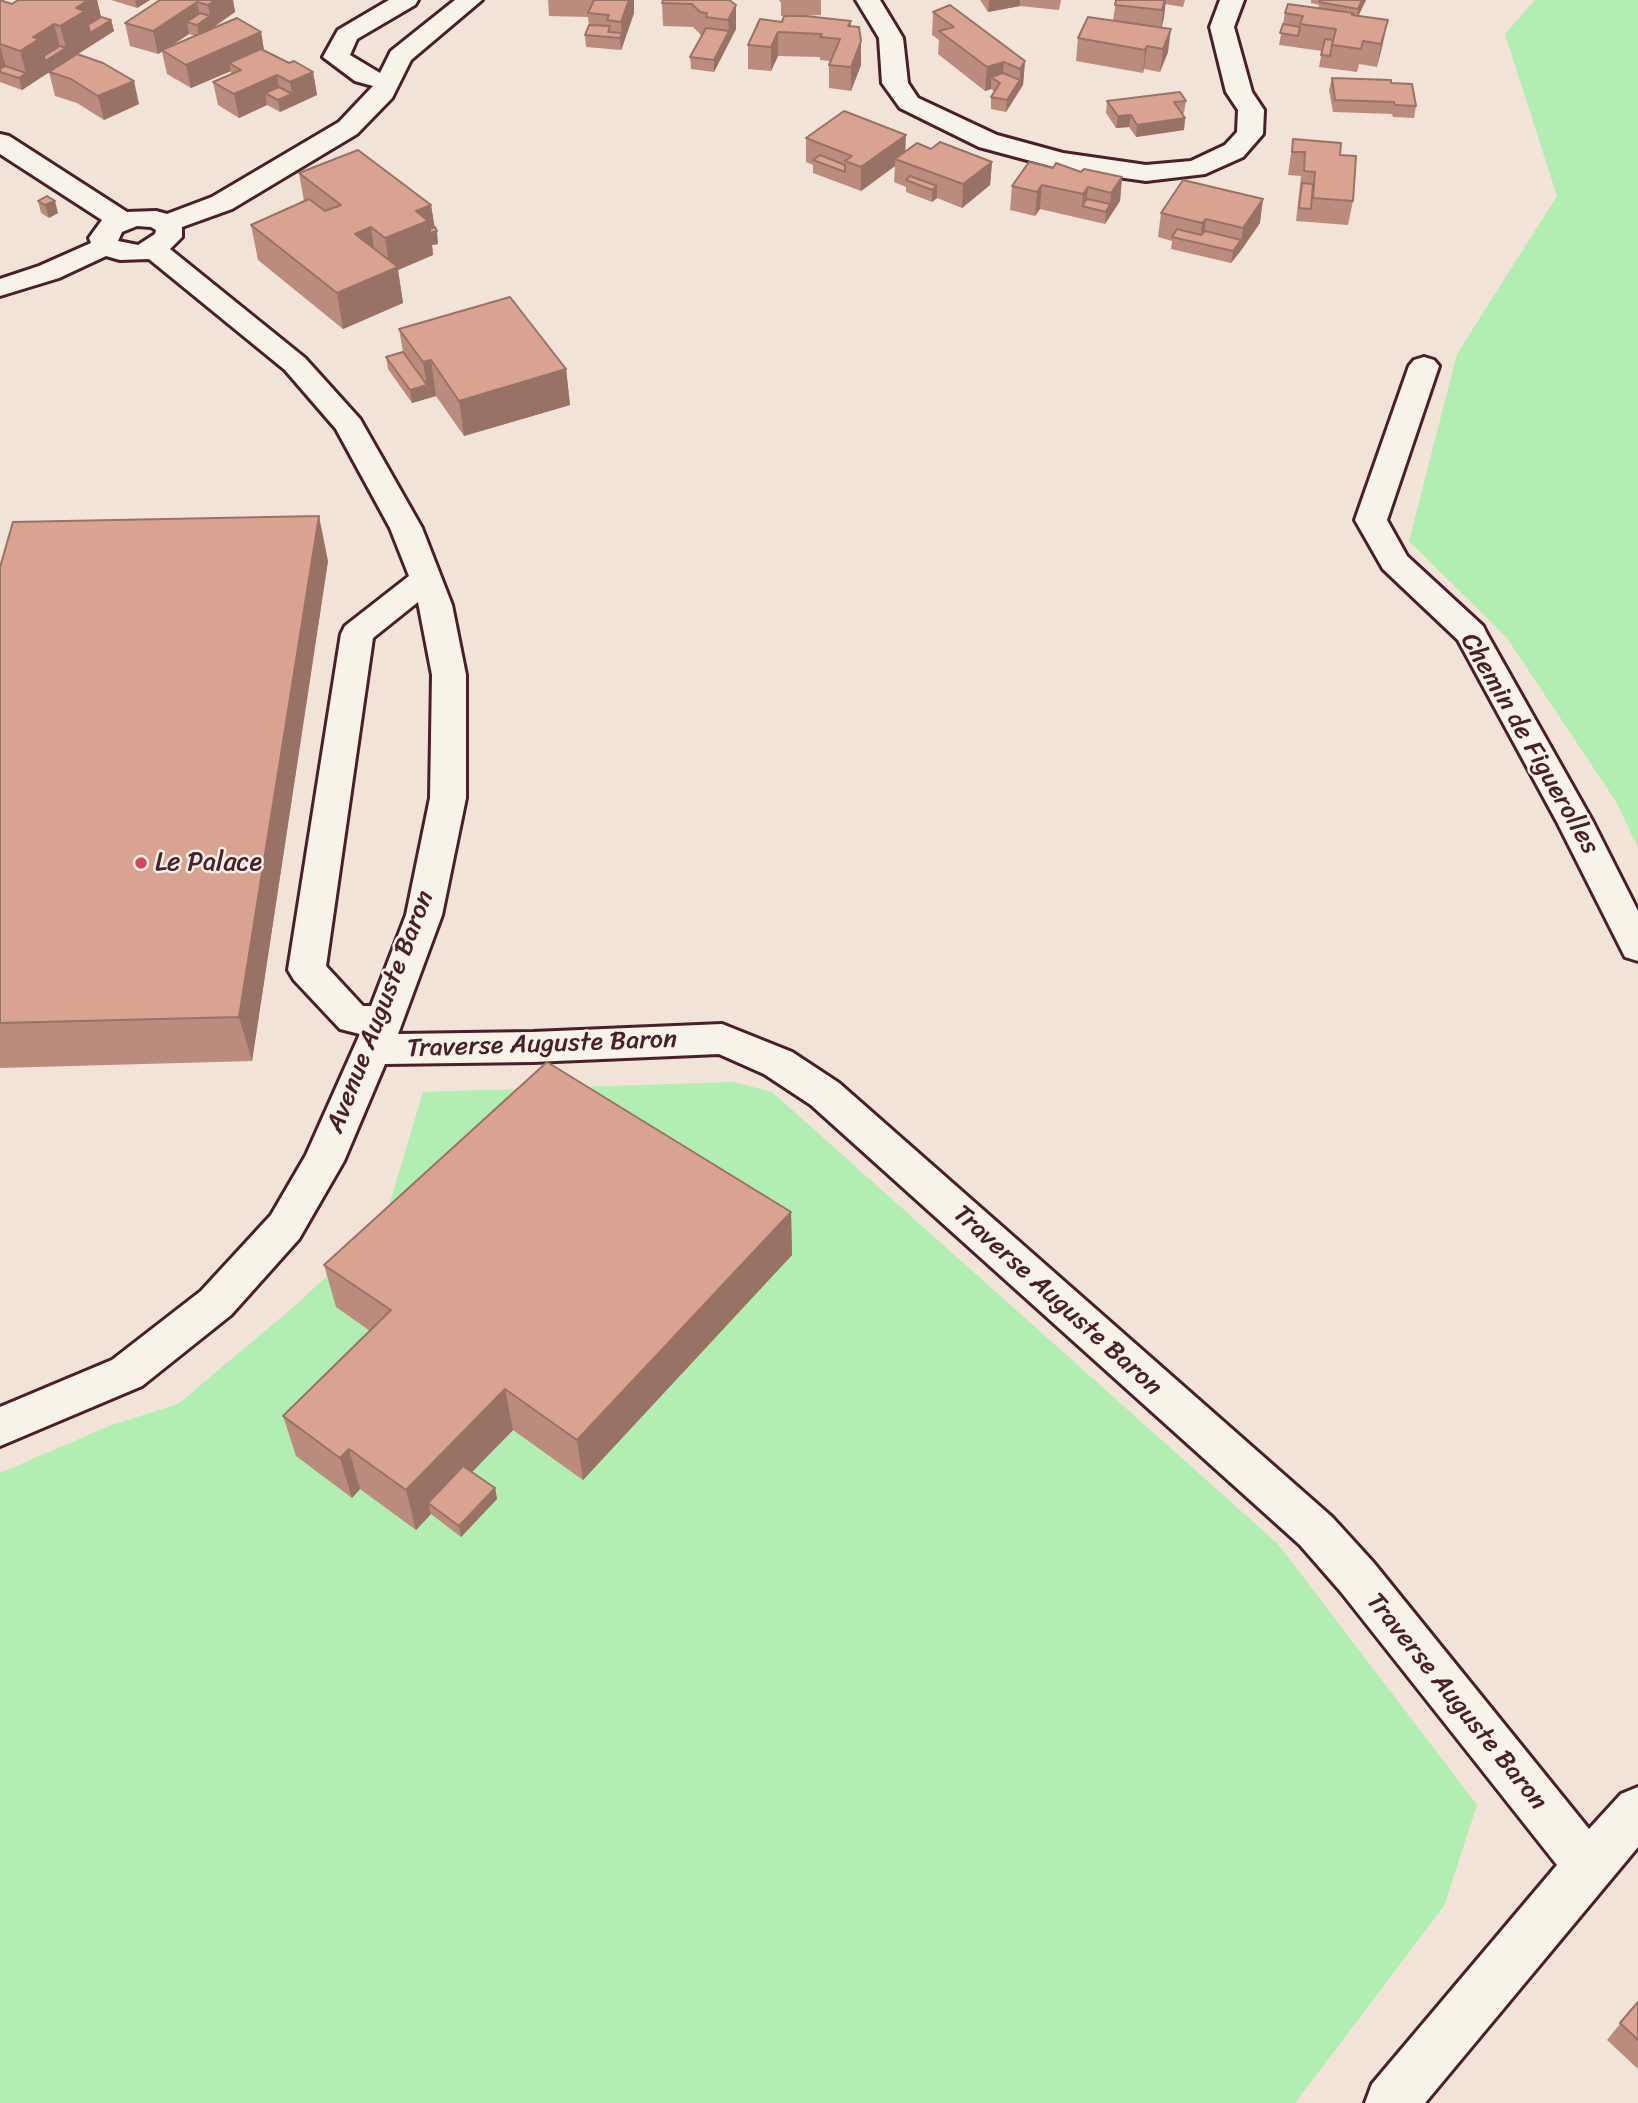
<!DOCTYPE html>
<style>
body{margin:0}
canvas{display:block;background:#f1e3d7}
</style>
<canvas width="1638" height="2103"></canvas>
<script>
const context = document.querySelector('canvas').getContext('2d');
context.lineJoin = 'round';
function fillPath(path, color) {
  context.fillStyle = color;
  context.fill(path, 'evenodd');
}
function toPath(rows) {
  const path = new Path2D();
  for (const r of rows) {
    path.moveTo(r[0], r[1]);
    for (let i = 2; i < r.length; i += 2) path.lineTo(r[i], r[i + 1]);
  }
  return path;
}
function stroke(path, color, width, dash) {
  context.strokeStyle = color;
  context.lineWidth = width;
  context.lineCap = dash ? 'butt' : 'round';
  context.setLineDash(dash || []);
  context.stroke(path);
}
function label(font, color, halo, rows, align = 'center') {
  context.font = font + ' Sriracha,sans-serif';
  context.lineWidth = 5;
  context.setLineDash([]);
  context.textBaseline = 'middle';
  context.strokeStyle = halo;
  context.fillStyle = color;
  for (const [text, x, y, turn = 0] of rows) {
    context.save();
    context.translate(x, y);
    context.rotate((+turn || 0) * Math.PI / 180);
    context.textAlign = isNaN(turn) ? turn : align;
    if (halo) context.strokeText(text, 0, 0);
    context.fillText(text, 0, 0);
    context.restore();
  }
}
const green = toPath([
 [1535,0,1638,0,1638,848,1617,803,1507,638,1409,541,1457,354,1557,196,1505,34],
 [734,1082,772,1092,1278,1544,1477,1805,1444,1906,1295,2103,0,2103,0,1473,109,1426,178,1404,297,1304,384,1222,423,1092]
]);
const minor = toPath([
 [389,0,418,0,415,5,357,39,350,55,380,73,391,51,455,0,482,0,411,60,392,98,357,134,232,209,182,227,182,237,170,249,305,358,360,419,422,528,452,605,466,675,466,798,442,915,398,1034,533,1032,722,1024,792,1052,839,1083,1332,1517,1373,1562,1589,1829,1621,1794,1638,1787,1638,1847,1425,2103,1365,2103,1372,2084,1557,1865,1341,1592,1300,1545,811,1105,764,1074,719,1054,533,1062,385,1064,344,1161,299,1239,231,1315,142,1386,0,1446,0,1407,112,1360,201,1291,271,1215,306,1155,360,1034,340,1029,294,980,288,970,341,634,345,626,409,576,390,528,336,429,285,370,149,259,120,260,106,256,59,278,0,296,0,279,39,266,91,243,89,238,102,220,0,154,0,134,9,136,127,212,156,211,167,214,212,197,339,122,373,86,355,81,323,57,338,30,389,0],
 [137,226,151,227,156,230,155,234,138,245,118,241,122,232,137,226],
 [418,602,432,675,430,798,406,915,371,1006,363,1006,326,966,373,638,418,602],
 [856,0,880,0,903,38,908,83,918,98,997,135,1063,153,1146,165,1191,161,1225,145,1237,132,1238,110,1226,92,1210,27,1220,0,1244,0,1234,27,1252,92,1264,110,1263,134,1243,157,1205,174,1146,181,1061,169,979,147,900,108,882,83,879,38,856,0],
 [1424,357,1434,360,1439,366,1387,520,1407,556,1483,626,1487,634,1593,822,1638,911,1638,961,1625,957,1557,822,1458,640,1383,569,1355,520,1409,366,1414,360,1424,357]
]);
const wall = toPath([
 [0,0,12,4,18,0,97,0,101,17,111,20,114,31,78,54,139,104,104,120,77,103,55,96,49,72,22,90,0,82],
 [111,0,150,0,137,8],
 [160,0,233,0,235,12,210,30,261,32,264,51,289,63,313,72,317,95,280,112,267,105,239,118,218,105,213,82,231,74,231,71,191,88,167,74,162,52,158,54,130,46,125,23],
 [189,34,196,36,168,48],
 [548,0,634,0,634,13,621,50,586,47,585,35,589,25,588,17,549,16],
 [729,0,736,29,714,72,691,69,690,57,702,35,701,35,693,27,663,26,662,3],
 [779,0,821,0,821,15,802,16,851,21,851,26,861,65,851,91,829,88,829,65,830,61,820,60,820,57,778,56,771,71,748,69,748,45,782,22,784,16,781,16,781,3],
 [980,0,1061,0,1059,10,1020,6,988,12],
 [1116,0,1185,0,1183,7,1165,4,1161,27,1168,52,1160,72,1144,69,1143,73,1076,61,1078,38,1113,21],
 [1311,0,1366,0,1358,16,1383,43,1377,67,1359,64,1357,72,1319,67,1322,51,1279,45,1285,13,1318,8,1319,5,1311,3],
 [933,12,1025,61,1023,85,1006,112,991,109,991,97,995,92,991,89,985,91,938,54,939,40,932,35],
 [1332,78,1391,83,1416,106,1414,118,1393,117,1392,114,1333,112,1329,90],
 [1107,101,1186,101,1184,113,1182,113,1185,118,1184,130,1136,137,1129,127,1116,128,1106,113],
 [806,138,905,151,931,149,992,162,990,185,962,208,937,198,932,202,906,192,906,187,894,182,895,166,861,191,813,173,813,165,806,162],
 [1293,139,1340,155,1353,201,1348,225,1296,221,1301,176,1288,175],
 [1081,172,1122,177,1120,201,1105,224,1040,209,1035,216,1010,210,1012,186],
 [299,173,431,205,438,244,432,245,433,255,398,270,403,303,343,329,258,260,251,225,304,201],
 [38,201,58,213,49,218,41,213],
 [1161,213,1260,223,1231,263,1171,249,1172,241,1158,237],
 [399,329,566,369,570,405,464,436,436,396,412,403,388,369,386,357,403,352],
 [328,561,252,1061,0,1068,0,567],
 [791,1212,792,1255,583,1480,513,1430,472,1472,495,1488,497,1499,461,1537,431,1514,416,1530,360,1489,352,1498,296,1456,283,1416,370,1331,336,1307,324,1265],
 [1638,2002,1638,2069,1607,2040]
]);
const shadedWall = toPath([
 [88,0,97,0,103,25,111,20,114,31,48,73,45,61,48,73,22,90,19,78,26,73,20,51,33,37,54,24,61,51,66,48,60,26,76,8],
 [135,0,150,0,137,8],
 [215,0,233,0,235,12,199,37,197,25,187,22,189,34,158,54,153,31,197,2,201,22,210,16,208,5],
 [625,0,634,0,634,13,623,45,621,22],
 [989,0,1020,0,1020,6,988,12],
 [1161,0,1166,0,1164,18,1160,34,1163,10],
 [1362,0,1366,0,1356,21,1358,9],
 [736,5,736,29,714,72,714,60,729,31,728,20],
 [1388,20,1383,43,1377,67,1381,44],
 [1171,29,1168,52,1160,72,1163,49],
 [261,32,265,56,229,63,231,71,191,88,186,65],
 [778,32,778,56,771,71,771,47],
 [622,33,623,45,621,50,620,38],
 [861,41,861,65,851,91,851,67],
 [0,46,8,74,0,72],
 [1147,46,1144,69,1143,73,1145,50],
 [1025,61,1023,85,1006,112,1007,100,1020,80,1020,69],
 [1004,62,1002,85,991,77,991,89,985,91,987,67],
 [313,72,317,95,280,112,278,100,292,94,290,82],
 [277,75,281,99,265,93,267,105,239,118,234,94],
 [134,81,139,104,104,120,98,96],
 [1131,115,1129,127,1116,128,1118,116],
 [1185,118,1184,130,1136,137,1137,125],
 [906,135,905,158,895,159,895,166,861,191,861,167],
 [992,162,990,185,962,208,963,184],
 [1122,177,1120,201,1105,224,1106,212,1110,204,1111,193],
 [1042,185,1040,209,1035,216,1037,192],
 [937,186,937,198,932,202,932,190],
 [1088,187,1086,207,1082,206,1083,194],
 [1263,199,1260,223,1240,252,1243,228],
 [55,201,58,213,49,218,45,205],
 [431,205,435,232,437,231,438,244,432,245,433,255,398,270,403,303,343,329,337,293,390,271,385,238,416,211],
 [1206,219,1203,243,1200,243,1202,223],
 [371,227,376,262,355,234],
 [1241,240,1240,252,1231,263,1233,251],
 [431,360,436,396,429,398,423,362],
 [566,369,570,405,464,436,459,401],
 [427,385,429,398,412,403,410,390],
 [319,516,328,561,252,1061,239,1017],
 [791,1212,792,1255,583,1480,577,1440],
 [505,1389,513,1430,436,1509,428,1503,431,1514,416,1530,406,1490],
 [349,1449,360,1489,352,1498,340,1458],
 [495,1488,497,1499,461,1537,459,1526]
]);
const building = toPath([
 [0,0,12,4,18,0,88,0,76,8,85,11,60,26,54,24,33,37,39,39,20,51,0,44,0,0],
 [160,0,215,0,208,5,197,2,153,31,125,23,160,0],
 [594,0,629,0,621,22,607,20,609,15,588,13,594,0],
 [663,0,729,0,736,5,728,20,706,17,707,13,700,12,692,4,662,3,663,0],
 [1116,0,1165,0,1162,10,1115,5,1116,0],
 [1320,0,1362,0,1358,9,1319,2,1320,0],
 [1288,4,1353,13,1352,15,1388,20,1381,44,1363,41,1361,49,1332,45,1336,29,1300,24,1303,16,1285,13,1288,4],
 [950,5,1025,61,1020,69,1004,62,987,67,939,31,954,27,933,12,950,5],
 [200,13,210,16,197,25,187,22,200,13],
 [784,16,805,16,851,21,848,26,859,27,861,41,851,67,829,65,840,39,820,37,822,34,778,32,771,47,748,45,760,19,782,22,784,16],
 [101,17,111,20,90,33,88,25,101,17],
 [1088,17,1171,29,1163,49,1147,46,1145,50,1078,38,1088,17],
 [237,18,261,32,186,65,162,50,237,18],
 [1283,24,1300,27,1298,36,1280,33,1283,24],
 [589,25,610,26,608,32,622,33,620,38,585,35,589,25],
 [706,28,729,31,714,60,690,57,706,28],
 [1325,39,1333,40,1330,56,1321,55,1325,39],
 [60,46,66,48,45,61,44,56,60,46],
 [261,49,289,63,294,61,313,72,290,82,277,75,234,94,213,82,241,70,229,63,261,49],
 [77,54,103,63,134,81,98,96,71,79,49,72,77,54],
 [5,66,26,73,19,78,0,72,0,69,5,66],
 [1003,73,1020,80,1007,100,991,97,1000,83,991,77,1003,73],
 [1332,78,1391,80,1391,83,1412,84,1416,106,1395,105,1394,102,1335,100,1332,78],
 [279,87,292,94,278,100,265,93,279,87],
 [1180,92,1186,101,1174,102,1185,118,1137,125,1131,115,1118,116,1107,101,1180,92],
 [844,111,906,135,861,167,845,161,852,156,806,138,844,111],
 [1293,139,1341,143,1340,155,1356,156,1353,201,1313,198,1315,172,1304,171,1305,152,1292,152,1293,139],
 [940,142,992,162,963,184,895,159,917,143,931,149,940,142],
 [358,150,431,205,416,211,428,221,385,238,371,227,355,234,398,267,337,293,251,225,309,199,325,211,341,205,299,173,358,150],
 [820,155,845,165,845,172,813,160,820,155],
 [1029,162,1053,168,1056,163,1081,172,1084,169,1122,177,1111,193,1088,187,1083,194,1042,185,1037,192,1012,186,1029,162],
 [910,176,937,186,932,190,906,180,910,176],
 [1183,180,1263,199,1243,228,1206,219,1202,223,1161,213,1183,180],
 [1302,183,1313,184,1311,209,1299,208,1302,183],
 [47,196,55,201,45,205,38,201,47,196],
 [1087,199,1110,204,1106,212,1082,206,1087,199],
 [435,227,437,231,430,233,430,229,435,227],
 [1177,229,1201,235,1205,231,1241,240,1233,251,1172,237,1177,229],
 [510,297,566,369,459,401,431,360,423,362,399,329,510,297],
 [403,352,427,385,410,390,386,357,403,352],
 [319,516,239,1017,0,1023,0,567,13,522,319,516],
 [547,1062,791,1212,577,1440,505,1389,406,1490,349,1449,340,1458,283,1416,391,1310,324,1265,547,1062],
 [463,1466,495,1488,459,1526,428,1503,463,1466],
 [1638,2002,1638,2040,1620,2023,1638,2002]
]);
const markers = [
 [141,863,7,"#d1495b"]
];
const streetNames = [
 ["Chemin de Figuerolles",1529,744,60],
 ["Avenue Auguste Baron",381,1012,-69],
 ["Traverse Auguste Baron",542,1045,-2],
 ["Traverse Auguste Baron",1057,1301,42],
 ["Traverse Auguste Baron",1456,1702,51]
];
const poiNames = [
 ["Le Palace",155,863]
];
fillPath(green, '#b2edb2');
stroke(minor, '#4a1f2b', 6);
fillPath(minor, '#f7f3e8');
fillPath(wall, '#bb8c7d');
fillPath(shadedWall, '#997266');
fillPath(building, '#daa391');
stroke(building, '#997266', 2);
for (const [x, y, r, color] of markers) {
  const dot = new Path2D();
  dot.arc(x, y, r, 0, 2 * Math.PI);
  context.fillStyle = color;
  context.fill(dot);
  stroke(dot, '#f7f3e8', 2.5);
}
label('26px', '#4a1f2b', '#f7f3e8', streetNames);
label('26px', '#4a1f2b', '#f7f3e8', poiNames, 'left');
</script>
